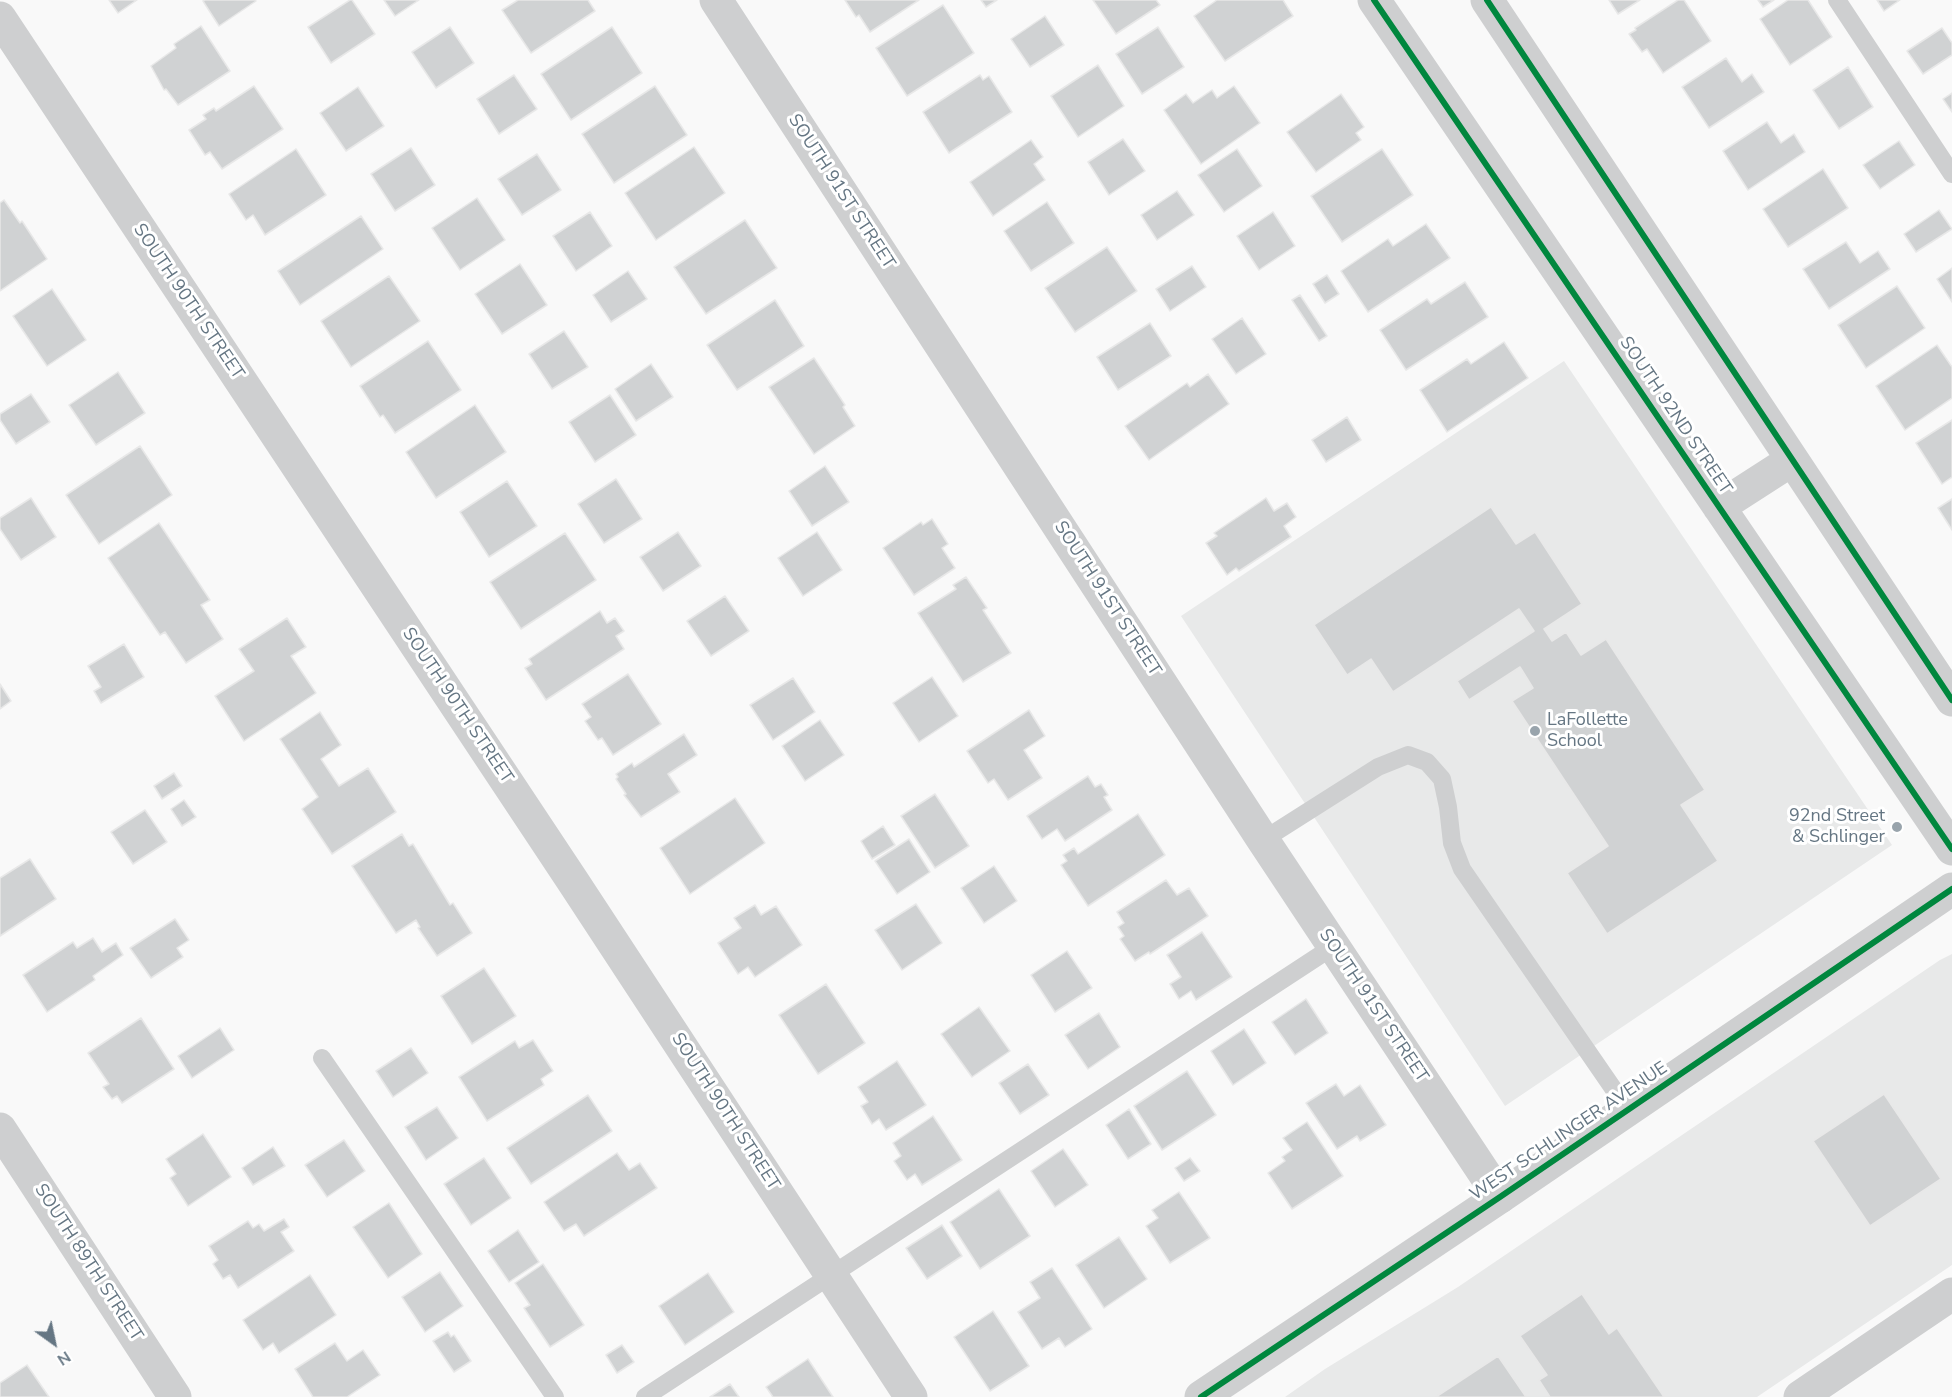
<!DOCTYPE html>
<style>
body{margin:0}
#map{position:relative;width:1952px;height:1397px;overflow:hidden;background:#f9f9f9;font-family:"Nunito Sans",sans-serif}
canvas{display:block}
.north{position:absolute;left:24px;top:1313px;width:60px;height:60px;-webkit-text-stroke:4px #fff;paint-order:stroke;rotate:147deg;font-size:16px;font-weight:700;line-height:24px;text-align:center;color:#657683}
.north::after{content:'';display:block;margin:auto;width:21px;height:27px;background:#657683;clip-path:polygon(50% 0,100% 100%,50% 72%,0 100%)}
</style>
<div id="map">
<canvas width="1952" height="1397"></canvas>
<div class="north">N</div>
</div>
<script>
const context = document.querySelector('canvas').getContext('2d');
context.lineJoin = 'round';
function fillPath(path, color) {
  context.fillStyle = color;
  context.fill(path, 'evenodd');
}
function toPath(rows) {
  const path = new Path2D();
  for (const r of rows) {
    path.moveTo(r[0], r[1]);
    for (let i = 2; i < r.length; i += 2) path.lineTo(r[i], r[i + 1]);
  }
  return path;
}
function stroke(path, color, width, dash) {
  context.strokeStyle = color;
  context.lineWidth = width;
  context.lineCap = dash ? 'butt' : 'round';
  context.setLineDash(dash || []);
  context.stroke(path);
}
function label(font, color, halo, rows, align = 'center') {
  context.font = font + ' "Nunito Sans",sans-serif';
  context.lineWidth = 6;
  context.setLineDash([]);
  context.textBaseline = 'middle';
  context.strokeStyle = halo;
  context.fillStyle = color;
  for (const [text, x, y, turn = 0] of rows) {
    context.save();
    context.translate(x, y);
    context.rotate((+turn || 0) * Math.PI / 180);
    context.textAlign = isNaN(turn) ? turn : align;
    if (halo) context.strokeText(text, 0, 0);
    context.fillText(text, 0, 0);
    context.restore();
  }
}
const built = toPath([
 [1564,361,1892,845,1505,1106,1181,616],
 [1952,954,1952,1265,1757,1397,1285,1397,1325,1369,1458,1287,1940,960]
]);
const building = toPath([
 [109,0,137,0,118,13,109,0],
 [205,0,255,0,256,1,219,26,203,1,205,0],
 [350,0,352,0,375,34,331,63,308,27,350,0],
 [384,0,419,0,395,16,384,0],
 [518,0,588,0,595,11,531,53,502,10,518,0],
 [845,0,919,0,870,32,859,15,856,17,845,0],
 [981,0,997,0,986,7,981,0],
 [1093,0,1156,0,1160,5,1116,34,1093,0],
 [1217,0,1283,0,1293,16,1225,61,1194,16,1217,0],
 [1609,0,1640,0,1618,14,1609,0],
 [1678,0,1684,0,1711,41,1663,73,1647,49,1642,52,1629,34,1636,30,1635,28,1678,0],
 [1758,0,1774,0,1763,7,1758,0],
 [1788,0,1808,0,1832,37,1790,65,1760,19,1788,0],
 [1877,0,1900,0,1884,11,1877,0],
 [943,5,974,53,907,96,876,48,943,5],
 [1045,16,1064,45,1030,67,1011,39,1045,16],
 [201,26,230,71,178,105,166,89,164,90,151,66,176,48,174,44,201,26],
 [450,27,474,63,436,88,412,52,450,27],
 [612,27,642,73,571,120,541,74,612,27],
 [1158,27,1184,67,1142,94,1116,54,1158,27],
 [1942,28,1952,43,1952,55,1923,74,1907,51,1942,28],
 [1726,58,1742,82,1752,74,1764,92,1709,128,1682,87,1726,58],
 [1098,65,1124,106,1078,137,1051,96,1098,65],
 [1848,67,1873,107,1839,129,1813,90,1848,67],
 [514,75,537,109,499,134,477,99,514,75],
 [980,75,983,80,989,76,1012,112,949,153,923,112,980,75],
 [254,86,283,129,222,169,210,152,205,155,189,130,206,119,203,115,214,108,216,111,254,86],
 [655,86,687,135,614,183,582,134,655,86],
 [1234,86,1260,123,1201,164,1164,110,1186,94,1193,103,1212,90,1217,98,1234,86],
 [358,87,384,126,346,151,320,113,358,87],
 [1952,93,1952,112,1943,99,1952,93],
 [1341,94,1364,127,1356,133,1361,140,1316,172,1287,132,1341,94],
 [1767,122,1781,143,1794,134,1805,152,1748,190,1723,151,1767,122],
 [1123,139,1145,171,1109,195,1088,162,1123,139],
 [1031,140,1043,157,1034,164,1045,180,993,216,970,182,1031,140],
 [1899,141,1915,165,1880,189,1863,165,1899,141],
 [694,147,725,193,656,240,625,193,694,147],
 [411,148,435,185,395,211,371,174,411,148],
 [296,149,326,195,265,235,253,215,246,220,229,194,296,149],
 [1237,149,1262,186,1224,212,1198,175,1237,149],
 [1382,149,1413,195,1342,242,1311,196,1382,149],
 [537,154,561,190,522,215,498,179,537,154],
 [1823,169,1848,208,1788,247,1763,209,1823,169],
 [1177,191,1194,215,1157,240,1141,215,1177,191],
 [477,198,505,240,460,270,432,228,477,198],
 [4,200,20,223,22,221,47,259,0,291,0,203,4,200],
 [1047,202,1074,243,1031,271,1004,231,1047,202],
 [1939,210,1952,229,1916,252,1904,234,1939,210],
 [590,212,612,246,576,271,553,236,590,212],
 [1273,212,1295,246,1259,270,1237,236,1273,212],
 [361,216,383,249,300,305,278,271,361,216],
 [745,220,777,268,706,314,674,267,745,220],
 [1426,224,1450,258,1368,312,1341,271,1388,239,1393,246,1426,224],
 [1846,242,1860,263,1878,251,1890,269,1829,309,1803,269,1846,242],
 [1107,247,1137,291,1075,332,1045,288,1107,247],
 [520,264,547,305,502,334,475,294,520,264],
 [1192,266,1206,287,1170,311,1156,289,1192,266],
 [1952,268,1952,302,1937,279,1952,268],
 [628,271,647,299,611,322,593,295,628,271],
 [1327,275,1339,294,1325,303,1313,284,1327,275],
 [389,276,420,321,351,367,321,321,389,276],
 [1465,282,1488,317,1406,370,1380,330,1427,299,1431,304,1465,282],
 [1897,286,1925,328,1866,368,1838,325,1897,286],
 [52,289,86,340,47,366,13,316,52,289],
 [1300,295,1327,336,1319,341,1292,300,1300,295],
 [775,300,804,346,737,390,707,345,775,300],
 [1242,318,1266,354,1236,374,1212,339,1242,318],
 [1150,323,1171,356,1118,390,1097,357,1150,323],
 [564,331,588,367,552,389,529,354,564,331],
 [428,341,461,390,395,433,383,415,380,417,360,386,428,341],
 [1504,342,1528,378,1447,432,1420,390,1467,359,1471,364,1504,342],
 [1937,345,1952,367,1952,398,1905,430,1876,386,1937,345],
 [814,358,845,405,843,407,855,426,814,454,769,387,814,358],
 [651,364,673,397,636,421,615,389,651,364],
 [118,372,145,413,96,445,69,405,118,372],
 [1208,374,1229,404,1149,460,1125,426,1187,383,1190,387,1208,374],
 [31,394,50,422,16,444,0,420,0,414,31,394],
 [610,395,636,435,595,462,569,422,610,395],
 [475,405,506,452,436,498,406,452,475,405],
 [1347,417,1361,440,1326,462,1312,440,1347,417],
 [1952,420,1952,477,1942,484,1916,443,1952,420],
 [140,446,172,495,99,544,66,495,140,446],
 [825,466,849,502,812,526,789,491,825,466],
 [616,479,642,519,604,543,578,504,616,479],
 [507,481,537,526,489,557,460,512,507,481],
 [31,498,56,537,21,560,0,529,0,518,31,498],
 [1266,498,1274,511,1287,503,1296,517,1284,526,1291,537,1239,571,1236,568,1227,575,1206,543,1217,536,1214,533,1266,498],
 [1952,499,1952,530,1938,508,1952,499],
 [1491,507,1516,544,1535,532,1582,604,1544,629,1552,641,1566,632,1581,655,1606,639,1705,790,1681,805,1718,861,1607,934,1567,873,1608,846,1512,701,1533,688,1520,667,1469,700,1457,681,1534,631,1519,609,1393,692,1371,659,1347,675,1314,625,1491,507],
 [932,519,948,544,942,548,955,568,914,595,883,548,921,522,923,525,932,519],
 [159,523,210,600,201,605,223,639,186,663,165,632,160,635,108,558,159,523],
 [678,532,701,566,663,591,640,557,678,532],
 [817,532,842,570,803,596,778,558,817,532],
 [565,533,596,580,521,629,490,582,565,533],
 [966,577,987,608,983,610,1011,653,963,682,918,613,956,589,953,585,966,577],
 [725,596,749,631,711,656,687,621,725,596],
 [600,611,607,623,615,618,624,631,616,636,624,649,546,700,525,668,532,664,529,659,600,611],
 [287,618,306,647,291,656,316,693,244,741,215,696,254,671,239,649,287,618],
 [124,644,144,677,101,703,94,691,101,687,88,666,124,644],
 [628,674,661,724,613,755,602,738,598,740,585,721,591,717,582,704,628,674],
 [932,677,958,716,919,742,893,703,932,677],
 [793,678,815,712,773,740,750,705,793,678],
 [0,684,11,701,0,709,0,684],
 [1029,710,1045,736,1024,750,1042,778,1008,800,994,779,988,783,967,751,1029,710],
 [320,712,341,745,321,759,339,786,368,768,396,812,332,854,302,809,318,797,280,739,320,712],
 [820,720,844,755,805,781,782,746,820,720],
 [684,734,697,755,668,774,680,792,641,817,624,795,626,794,616,779,618,777,616,774,632,763,634,767,684,734],
 [174,773,182,786,162,799,154,786,174,773],
 [1088,776,1095,787,1101,784,1108,795,1104,797,1112,810,1065,841,1057,829,1042,839,1027,816,1088,776],
 [935,794,969,846,935,868,901,816,935,794],
 [735,798,765,843,690,894,660,848,735,798],
 [184,800,196,817,182,826,171,809,184,800],
 [145,810,167,842,133,864,111,832,145,810],
 [1138,814,1165,855,1088,906,1061,865,1067,861,1063,855,1074,848,1078,854,1138,814],
 [883,826,895,845,872,859,861,841,883,826],
 [402,834,409,846,413,844,450,905,453,903,472,933,437,956,418,928,420,927,416,920,396,933,352,866,402,834],
 [909,839,930,872,897,894,875,861,909,839],
 [30,859,56,899,0,936,0,878,30,859],
 [994,866,1017,901,984,923,961,888,994,866],
 [1166,880,1177,895,1189,888,1208,916,1150,954,1149,952,1135,961,1120,939,1124,936,1118,927,1124,923,1117,912,1166,880],
 [916,904,942,943,902,970,875,930,916,904],
 [755,905,761,915,776,906,802,945,755,977,748,967,738,974,718,943,741,928,734,918,755,905],
 [175,919,189,940,177,948,183,957,151,978,130,948,175,919],
 [1202,932,1232,977,1196,1000,1191,991,1179,999,1170,984,1181,977,1167,955,1202,932],
 [93,938,102,952,116,943,123,955,93,976,95,980,47,1012,23,975,73,942,77,948,93,938],
 [1067,951,1092,988,1055,1012,1031,975,1067,951],
 [484,968,516,1016,472,1044,441,996,484,968],
 [826,984,865,1043,818,1074,779,1015,826,984],
 [1306,999,1328,1033,1295,1055,1272,1022,1306,999],
 [979,1007,1010,1051,972,1077,941,1034,979,1007],
 [1099,1013,1120,1047,1088,1069,1065,1035,1099,1013],
 [141,1018,174,1069,122,1103,117,1096,112,1099,103,1087,109,1084,88,1053,141,1018],
 [220,1028,234,1050,192,1078,178,1056,220,1028],
 [1244,1029,1266,1063,1233,1085,1211,1051,1244,1029],
 [533,1040,553,1071,541,1079,544,1085,487,1121,459,1077,515,1041,519,1048,533,1040],
 [411,1048,428,1073,393,1097,376,1071,411,1048],
 [897,1061,926,1105,886,1130,879,1119,872,1124,861,1106,868,1102,858,1087,897,1061],
 [1028,1064,1049,1095,1020,1114,999,1083,1028,1064],
 [1187,1071,1216,1115,1162,1150,1134,1106,1187,1071],
 [1336,1084,1344,1096,1360,1085,1386,1125,1360,1141,1357,1136,1337,1149,1306,1103,1336,1084],
 [1884,1094,1941,1179,1870,1226,1813,1141,1884,1094],
 [588,1095,612,1131,531,1184,507,1148,588,1095],
 [437,1107,458,1138,426,1160,405,1127,437,1107],
 [1129,1109,1151,1144,1128,1159,1106,1125,1129,1109],
 [933,1116,962,1160,922,1185,915,1174,907,1180,894,1161,901,1156,893,1143,933,1116],
 [1307,1122,1343,1176,1292,1209,1268,1173,1285,1161,1282,1157,1292,1150,1283,1138,1307,1122],
 [203,1134,231,1177,188,1206,170,1178,176,1174,166,1159,203,1134],
 [344,1140,365,1171,327,1197,305,1165,344,1140],
 [273,1147,285,1166,253,1185,242,1168,273,1147],
 [1063,1149,1088,1185,1055,1207,1031,1171,1063,1149],
 [617,1153,629,1170,640,1163,657,1188,584,1236,576,1224,564,1231,544,1202,617,1153],
 [484,1158,511,1198,471,1225,444,1184,484,1158],
 [1190,1158,1200,1171,1184,1181,1175,1168,1190,1158],
 [999,1189,1030,1236,980,1269,950,1222,999,1189],
 [1179,1192,1210,1238,1170,1263,1146,1226,1158,1218,1152,1210,1179,1192],
 [389,1203,422,1254,388,1278,353,1227,389,1203],
 [284,1219,289,1227,281,1232,294,1251,238,1288,230,1275,223,1279,213,1264,218,1260,209,1246,248,1221,253,1228,259,1224,264,1231,284,1219],
 [942,1225,962,1256,927,1279,906,1248,942,1225],
 [518,1230,539,1262,509,1282,488,1251,518,1230],
 [1119,1237,1147,1279,1104,1308,1076,1265,1119,1237],
 [543,1264,584,1325,550,1347,524,1308,530,1305,515,1283,543,1264],
 [1052,1268,1092,1329,1065,1347,1059,1338,1042,1349,1018,1312,1040,1298,1030,1282,1052,1268],
 [440,1272,463,1306,425,1332,402,1297,440,1272],
 [708,1273,734,1312,685,1345,659,1306,708,1273],
 [310,1275,336,1315,279,1353,273,1343,263,1350,243,1320,310,1275],
 [1582,1294,1609,1334,1617,1328,1664,1397,1550,1397,1539,1380,1547,1375,1520,1336,1582,1294],
 [993,1311,1029,1366,990,1391,954,1337,993,1311],
 [448,1332,451,1337,454,1335,471,1361,454,1372,433,1341,448,1332],
 [335,1343,347,1361,363,1350,380,1375,347,1397,313,1397,295,1369,335,1343],
 [622,1345,634,1362,617,1373,606,1355,622,1345],
 [1498,1356,1526,1397,1436,1397,1498,1356],
 [808,1359,833,1397,773,1397,766,1387,808,1359],
 [27,1365,49,1397,0,1397,0,1383,27,1365],
 [730,1384,739,1397,710,1397,730,1384]
]);
const service = toPath([
 [1837,0,1952,174],
 [1263,840,1378,767,1408,755,1427,762,1442,779,1448,807,1452,843,1462,869,1628,1110],
 [322,1058,555,1397],
 [645,1397,1334,946]
]);
const minor = toPath([
 [716,0,1263,840,1500,1197],
 [0,18,574,883,911,1397],
 [0,1129,175,1397],
 [1800,1397,1952,1294]
]);
const tertiary = toPath([
 [1374,0,1952,849],
 [1487,0,1952,700],
 [1719,507,1792,460],
 [1201,1397,1500,1197,1952,889]
]);
const cycleway = toPath([
 [1374,0,1952,849],
 [1487,0,1952,700],
 [1201,1397,1500,1197,1952,889]
]);
const markers = [
 [1535,731,6,"#99a4ac"],
 [1897,827,6,"#99a4ac"]
];
const streetNames = [
 ["SOUTH 91ST STREET",841,192,57],
 ["SOUTH 90TH STREET",188,302,56],
 ["SOUTH 92ND STREET",1675,416,56],
 ["SOUTH 91ST STREET",1107,599,57],
 ["SOUTH 90TH STREET",457,706,56],
 ["SOUTH 91ST STREET",1373,1006,56],
 ["SOUTH 90TH STREET",725,1112,57],
 ["WEST SCHLINGER AVENUE",1569,1132,-34],
 ["SOUTH 89TH STREET",88,1263,57]
];
const poiNames = [
 ["LaFollette",1547,721],
 ["School",1547,742],
 ["92nd Street",1885,817,"right"],
 ["& Schlinger",1885,838,"right"]
];
fillPath(built, '#e8e9e9');
fillPath(building, '#d0d2d3');
stroke(building, '#e8e8e8', 1.5);
stroke(service, '#cecfd0', 18);
stroke(minor, '#cecfd0', 33);
stroke(tertiary, '#cecfd0', 33);
stroke(cycleway, '#00873e', 6);
for (const [x, y, r, color] of markers) {
  const dot = new Path2D();
  dot.arc(x, y, r, 0, 2 * Math.PI);
  context.fillStyle = color;
  context.fill(dot);
  stroke(dot, '#fff', 2);
}
label('18px', '#657683', '#fff', streetNames);
label('18px', '#657683', '#fff', poiNames, 'left');
</script>
